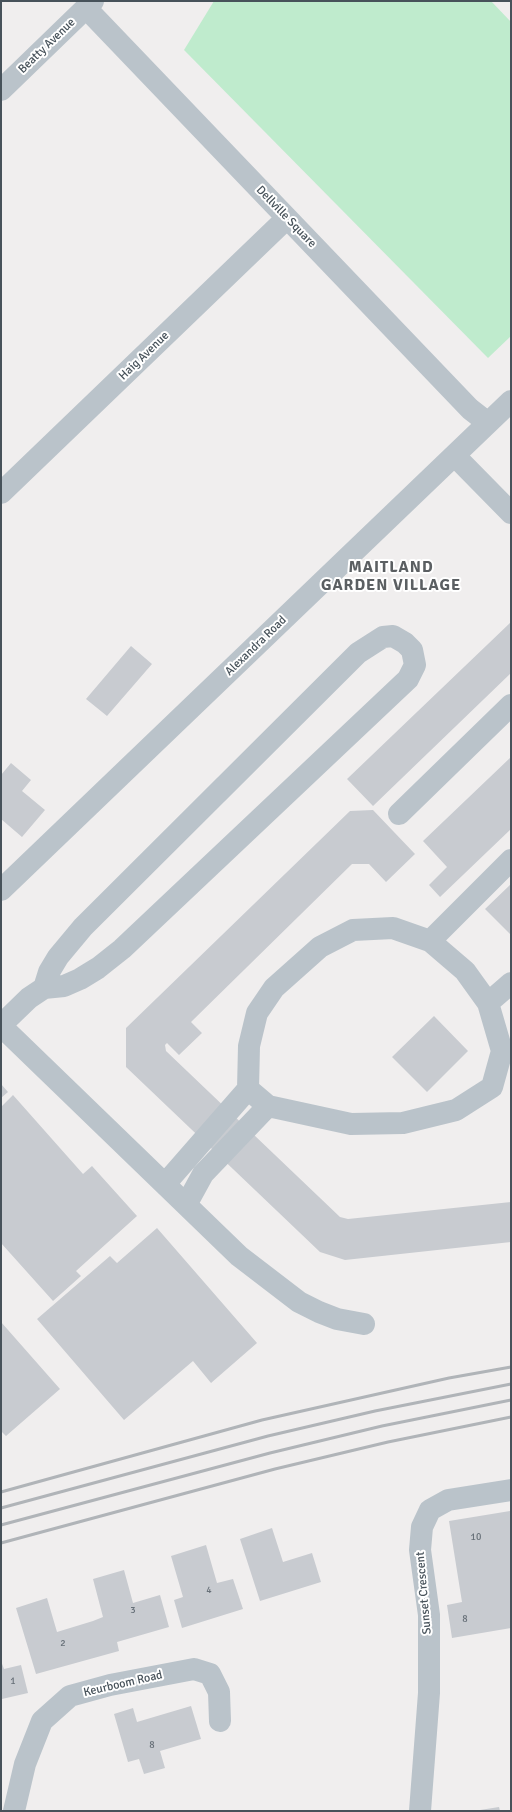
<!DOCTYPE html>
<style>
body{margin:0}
#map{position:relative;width:512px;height:1812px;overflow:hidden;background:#f0eeee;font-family:Signika,sans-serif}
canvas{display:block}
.frame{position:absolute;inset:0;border:2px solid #47525a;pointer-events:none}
</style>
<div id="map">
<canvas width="512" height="1812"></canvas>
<div class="frame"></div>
</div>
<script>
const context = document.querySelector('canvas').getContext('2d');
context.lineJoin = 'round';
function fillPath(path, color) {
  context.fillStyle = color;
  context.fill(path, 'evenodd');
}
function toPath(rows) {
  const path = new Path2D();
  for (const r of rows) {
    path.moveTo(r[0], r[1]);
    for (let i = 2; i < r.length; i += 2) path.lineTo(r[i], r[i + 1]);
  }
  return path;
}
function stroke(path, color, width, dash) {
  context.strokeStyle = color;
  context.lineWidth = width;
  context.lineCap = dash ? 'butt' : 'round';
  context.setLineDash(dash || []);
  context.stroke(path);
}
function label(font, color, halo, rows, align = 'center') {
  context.font = font + ' Signika,sans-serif';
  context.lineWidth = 4;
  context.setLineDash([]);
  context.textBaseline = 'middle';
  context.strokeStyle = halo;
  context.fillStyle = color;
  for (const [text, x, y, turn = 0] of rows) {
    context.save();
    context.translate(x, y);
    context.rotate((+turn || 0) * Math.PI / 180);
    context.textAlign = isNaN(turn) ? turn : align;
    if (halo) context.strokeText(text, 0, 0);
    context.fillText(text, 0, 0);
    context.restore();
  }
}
const green = toPath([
 [214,1,491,1,511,22,511,336,488,358,184,50]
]);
const building = toPath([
 [511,622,511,673,373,806,347,779],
 [131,646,152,664,107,716,86,699],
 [511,757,511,829,440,897,429,885,447,867,423,841],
 [11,763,31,780,22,791,45,810,22,837,1,819,1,775],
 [373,810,415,854,386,882,369,864,352,864,191,1022,202,1033,179,1055,167,1043,165,1045,166,1051,340,1217,348,1219,511,1202,511,1242,345,1260,320,1252,126,1067,126,1028,350,811],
 [511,884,511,935,485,909],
 [434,1016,468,1051,427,1092,392,1057],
 [1,1084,8,1092,1,1098],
 [13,1095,83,1174,92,1166,137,1216,76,1271,81,1276,53,1301,1,1243,1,1107],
 [157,1228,257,1343,211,1383,193,1361,124,1420,37,1319,110,1256,117,1263],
 [1,1322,60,1389,6,1436,1,1431],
 [510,1511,511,1628,452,1638,447,1605,462,1602,449,1521],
 [272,1528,283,1562,312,1553,321,1582,260,1601,240,1539],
 [206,1545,217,1583,233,1579,243,1609,182,1628,174,1600,183,1597,171,1556],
 [124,1570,133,1603,160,1595,169,1627,117,1642,119,1651,36,1674,16,1608,47,1598,57,1632,93,1621,103,1617,93,1579],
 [1,1661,4,1669,21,1665,28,1693,2,1699],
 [191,1706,201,1739,160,1751,165,1768,144,1774,139,1759,128,1762,114,1714,133,1708,137,1722],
 [499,1807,500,1811,480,1811,480,1810]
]);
const minor = toPath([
 [86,8,470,409,488,423],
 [1,90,93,1],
 [455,456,511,513],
 [1,493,287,218],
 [399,814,511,705],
 [1,890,511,401],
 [430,941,511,860],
 [488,1003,511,983],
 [1,1025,29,998,44,988,64,986,80,979,98,968,122,949,408,679,415,665,412,650,405,643,393,636,383,637,358,653,83,927,58,957,49,972,44,988],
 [1,1026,239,1256,299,1302,319,1312,337,1319,364,1324],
 [165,1184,248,1089,249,1046,257,1013,274,988,320,947,353,930,393,928,430,941,465,971,488,1003,502,1051,492,1087,456,1110,403,1123,351,1124,268,1106,248,1089],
 [186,1205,203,1174,268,1106],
 [14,1811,25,1764,42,1721,70,1696,110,1685,194,1669,210,1674,219,1692,220,1721],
 [420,1811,429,1693,429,1615,420,1550,422,1527,430,1510,448,1500,511,1490]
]);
const rail = toPath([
 [1,1492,262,1420,449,1378,511,1367],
 [1,1508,268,1436,375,1411,511,1384],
 [1,1525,270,1453,382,1426,511,1400],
 [1,1543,275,1469,388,1442,511,1417]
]);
const numberNames = [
 ["10",476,1537],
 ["4",209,1590],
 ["3",133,1610],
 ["8",465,1619],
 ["2",63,1643],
 ["1",13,1681],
 ["8",152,1745]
];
const streetNames = [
 ["Beatty Avenue",47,46,-44],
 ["Dellville Square",286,217,46],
 ["Haig Avenue",144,356,-44],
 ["Alexandra Road",256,646,-44],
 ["Sunset Crescent",424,1593,-95],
 ["Keurboom Road",123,1684,-13]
];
const districtNames = [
 ["MAITLAND",391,568],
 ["GARDEN VILLAGE",391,586]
];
fillPath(green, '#bfebcd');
fillPath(building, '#c8cbd0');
stroke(minor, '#bac3ca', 22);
stroke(rail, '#b0b4b8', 3);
label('10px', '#677078', null, numberNames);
label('12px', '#47525a', '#fff', streetNames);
context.letterSpacing = '1px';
label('bold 16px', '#5b5f62', '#fff', districtNames);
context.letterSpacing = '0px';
</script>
